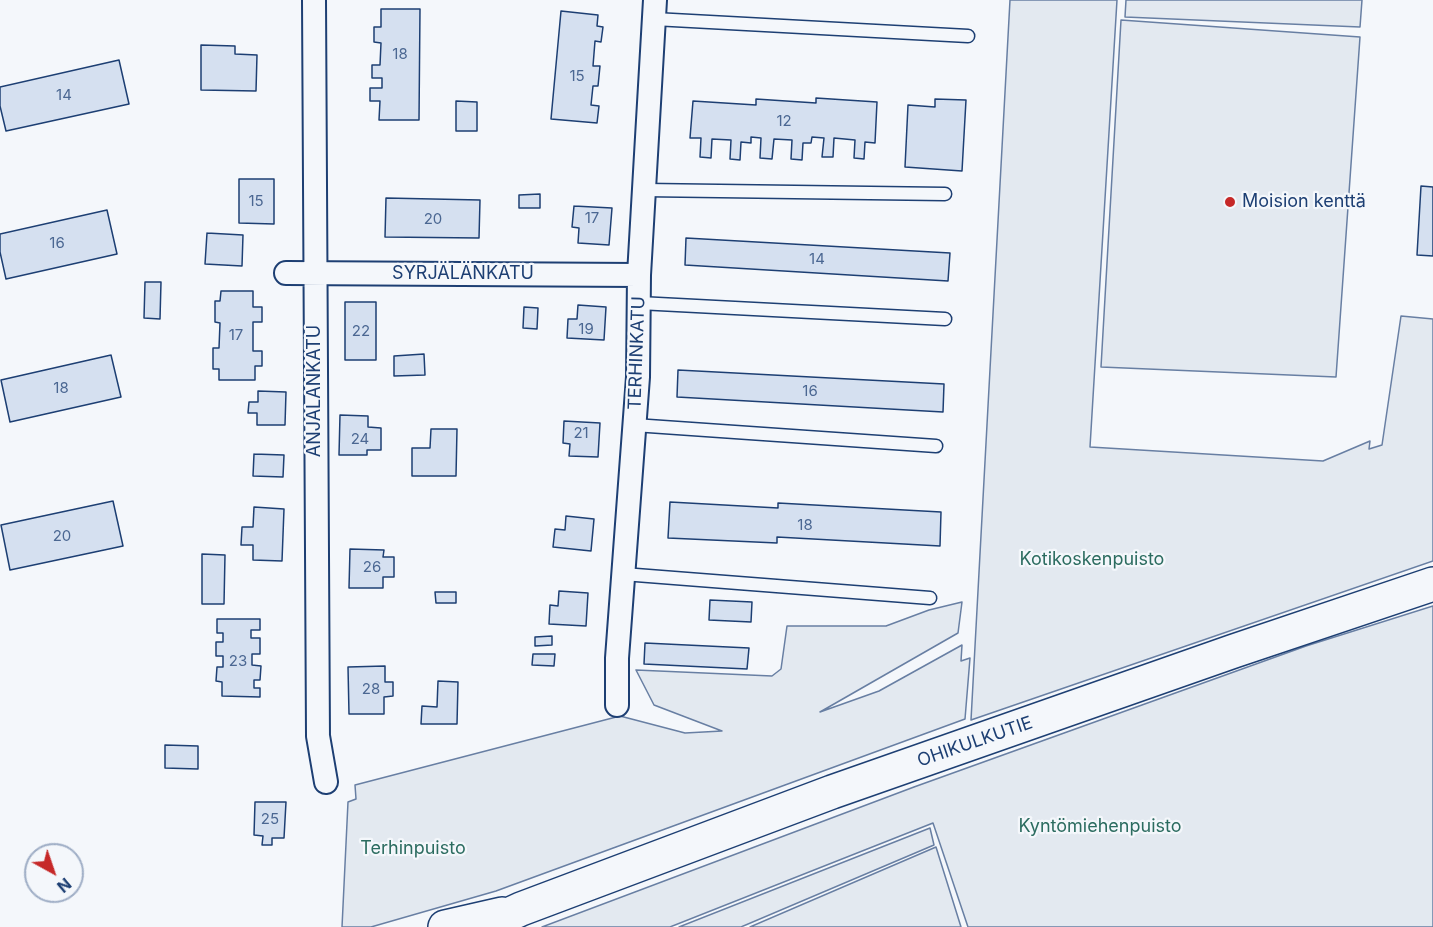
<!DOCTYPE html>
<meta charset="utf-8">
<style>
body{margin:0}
#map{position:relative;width:1433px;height:927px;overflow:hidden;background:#f4f7fb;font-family:Inter,sans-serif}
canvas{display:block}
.north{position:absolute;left:24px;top:843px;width:60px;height:60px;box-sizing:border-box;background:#f4f7fb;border:2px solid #9eadc5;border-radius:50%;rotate:140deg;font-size:16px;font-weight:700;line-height:24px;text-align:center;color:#1d3f73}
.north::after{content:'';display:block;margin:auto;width:21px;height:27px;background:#c62828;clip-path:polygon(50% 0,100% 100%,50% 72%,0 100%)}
</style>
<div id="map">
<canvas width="1433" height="927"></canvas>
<div class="north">N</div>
</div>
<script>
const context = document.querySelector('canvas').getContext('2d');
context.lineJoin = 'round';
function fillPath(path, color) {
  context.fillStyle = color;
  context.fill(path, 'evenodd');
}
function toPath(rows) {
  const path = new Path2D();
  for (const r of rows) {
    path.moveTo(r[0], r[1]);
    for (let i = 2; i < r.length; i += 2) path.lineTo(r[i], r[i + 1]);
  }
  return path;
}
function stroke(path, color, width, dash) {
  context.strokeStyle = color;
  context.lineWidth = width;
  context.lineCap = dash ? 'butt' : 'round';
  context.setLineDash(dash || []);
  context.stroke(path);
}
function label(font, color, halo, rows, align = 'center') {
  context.font = font + ' Inter,sans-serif';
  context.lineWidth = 4.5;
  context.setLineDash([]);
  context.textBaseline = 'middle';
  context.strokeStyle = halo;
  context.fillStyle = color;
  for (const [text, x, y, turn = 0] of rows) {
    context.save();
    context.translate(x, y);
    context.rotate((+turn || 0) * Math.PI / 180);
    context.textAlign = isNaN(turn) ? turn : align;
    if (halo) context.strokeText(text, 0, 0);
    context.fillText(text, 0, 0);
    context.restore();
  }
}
const green = toPath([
 [1010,0,1117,0,1090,447,1323,461,1370,441,1369,449,1382,445,1401,316,1433,319,1433,561,971,720,1010,0],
 [1126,0,1362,0,1360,27,1125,17,1126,0],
 [1121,20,1360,37,1336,377,1101,367,1121,20],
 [962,602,958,633,820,712,879,691,962,645,961,661,970,658,965,719,496,891,371,927,342,927,348,802,356,799,355,785,620,716,685,733,722,731,654,705,636,670,772,676,781,669,787,626,886,626,929,610,962,602],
 [1433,606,1433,927,968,927,933,823,670,927,542,927,914,787,1306,646,1433,606],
 [930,828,934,845,741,927,679,927,930,828],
 [936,847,961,927,750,927,936,847]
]);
const building = toPath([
 [381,9,420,9,419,120,379,120,380,101,370,101,370,88,382,88,382,78,372,78,372,65,380,65,381,43,374,42,374,27,381,27,381,9],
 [561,11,598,15,597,26,603,27,601,42,595,41,593,66,600,66,598,86,593,86,591,105,599,106,597,123,551,119,561,11],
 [201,45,235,46,235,54,257,55,256,91,201,90,201,45],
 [119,60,129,104,6,131,0,106,0,87,119,60],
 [816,98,877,102,875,143,865,142,864,159,854,158,855,140,834,138,833,157,822,157,824,138,812,137,811,143,803,143,802,160,791,159,792,140,774,139,772,159,760,158,761,138,751,137,751,143,741,142,740,160,730,159,731,140,712,139,711,158,700,157,701,138,690,138,693,101,756,105,756,99,816,103,816,98],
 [935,99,966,100,962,171,905,167,908,105,935,107,935,99],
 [456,101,477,102,477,131,456,131,456,101],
 [239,179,274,179,274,224,239,223,239,179],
 [1421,186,1433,187,1433,256,1417,255,1421,186],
 [540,194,540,208,519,208,519,195,540,194],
 [386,198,480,200,479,238,385,237,386,198],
 [574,206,612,208,609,245,578,243,579,228,572,227,574,206],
 [107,210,117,254,6,279,0,252,0,234,107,210],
 [207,233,243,235,242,266,205,264,207,233],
 [686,238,950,253,948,281,685,265,686,238],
 [145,282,161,282,160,319,144,318,145,282],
 [221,291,253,291,253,307,262,307,262,322,253,322,253,351,262,351,262,366,255,366,255,380,219,380,219,369,213,369,213,348,219,348,220,323,215,322,215,301,220,301,221,291],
 [345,302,376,302,376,360,345,360,345,302],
 [578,305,606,307,604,340,567,338,568,319,577,319,578,305],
 [524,307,538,308,537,329,523,328,524,307],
 [424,354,425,375,394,376,394,356,424,354],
 [111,355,121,397,10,422,1,380,111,355],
 [678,370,944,384,943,412,677,397,678,370],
 [258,391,286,392,285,425,257,425,257,413,248,413,249,402,258,402,258,391],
 [340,415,368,416,368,427,381,428,381,450,367,450,367,455,339,455,340,415],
 [564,421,600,423,598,457,569,456,570,444,563,443,564,421],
 [431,429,457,429,456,476,412,476,412,448,430,448,431,429],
 [254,454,284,455,283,477,253,476,254,454],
 [113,501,123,546,10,570,1,525,113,501],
 [670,502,778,508,778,503,941,512,940,546,777,537,777,543,668,538,670,502],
 [254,507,284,509,282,561,253,560,253,545,241,545,242,527,253,527,254,507],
 [566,516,594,519,591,551,553,547,555,529,565,530,566,516],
 [350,549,384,550,383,557,394,557,394,577,383,577,383,588,349,588,350,549],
 [202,554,225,555,224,604,202,604,202,554],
 [559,591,588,593,586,626,549,624,550,605,558,606,559,591],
 [435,592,456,592,456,603,436,603,435,592],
 [710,600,752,602,751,622,709,620,710,600],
 [217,619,260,619,260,630,251,630,251,638,260,638,260,654,252,654,252,665,261,666,260,680,254,680,254,688,260,688,260,697,222,696,222,682,216,681,217,667,223,667,223,656,216,656,216,642,223,642,223,633,217,633,217,619],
 [552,636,552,645,535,646,535,637,552,636],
 [645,643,749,648,747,669,644,664,645,643],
 [533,654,555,654,554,666,532,665,533,654],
 [385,666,385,682,393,682,393,696,384,697,384,714,349,714,348,667,385,666],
 [438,681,458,682,457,724,421,724,422,706,437,707,438,681],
 [165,745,198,746,198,769,165,768,165,745],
 [255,802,286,802,284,838,272,838,272,845,262,845,263,836,254,835,255,802]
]);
const lane = toPath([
 [654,19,968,36],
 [644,190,945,194],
 [639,303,945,319],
 [634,425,936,446],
 [623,574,930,598]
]);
const street = toPath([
 [314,0,318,736,326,782],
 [286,273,639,275],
 [617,705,617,658,638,377,639,275,655,0]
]);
const primary = toPath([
 [445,927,502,914],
 [482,927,521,909,832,792,1234,651,1433,584]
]);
const markers = [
 [1230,202,6,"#c62828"]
];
const numberNames = [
 ["18",400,54],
 ["15",577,76],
 ["14",64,95],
 ["12",784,121],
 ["15",256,201],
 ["17",592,218],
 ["20",433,219],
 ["16",57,243],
 ["14",817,259],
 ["19",586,329],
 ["22",361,331],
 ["17",236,335],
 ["18",61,388],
 ["16",810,391],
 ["21",581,433],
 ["24",360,439],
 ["18",805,525],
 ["20",62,536],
 ["26",372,567],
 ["23",238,661],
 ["28",371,689],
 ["25",270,819]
];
const poiNames = [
 ["Moision kenttä",1242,202]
];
const streetNames = [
 ["SYRJÄLÄNKATU",463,274],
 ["TERHINKATU",637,353,-88],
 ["ANJALANKATU",315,391,-90],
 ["OHIKULKUTIE",975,742,-19]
];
const parkNames = [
 ["Kotikoskenpuisto",1092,560],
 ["Kyntömiehenpuisto",1100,827],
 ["Terhinpuisto",413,849]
];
fillPath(green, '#e3e9f0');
stroke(green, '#687fa3', 1.5);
fillPath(building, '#d5e0f0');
stroke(building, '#1d3f73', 1.5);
stroke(lane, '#1d3f73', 15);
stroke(street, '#1d3f73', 26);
stroke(primary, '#1d3f73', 36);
stroke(lane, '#f4f7fb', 12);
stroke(street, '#f4f7fb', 22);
stroke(primary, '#f4f7fb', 33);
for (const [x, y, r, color] of markers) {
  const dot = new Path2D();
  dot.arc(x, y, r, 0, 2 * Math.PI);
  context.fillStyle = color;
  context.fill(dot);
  stroke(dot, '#f4f7fb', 2);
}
label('15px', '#4b6792', null, numberNames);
label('18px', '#1d3f73', '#f4f7fb', poiNames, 'left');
label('18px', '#1d3f73', '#f4f7fb', streetNames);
label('18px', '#2c6c60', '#f4f7fb', parkNames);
</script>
